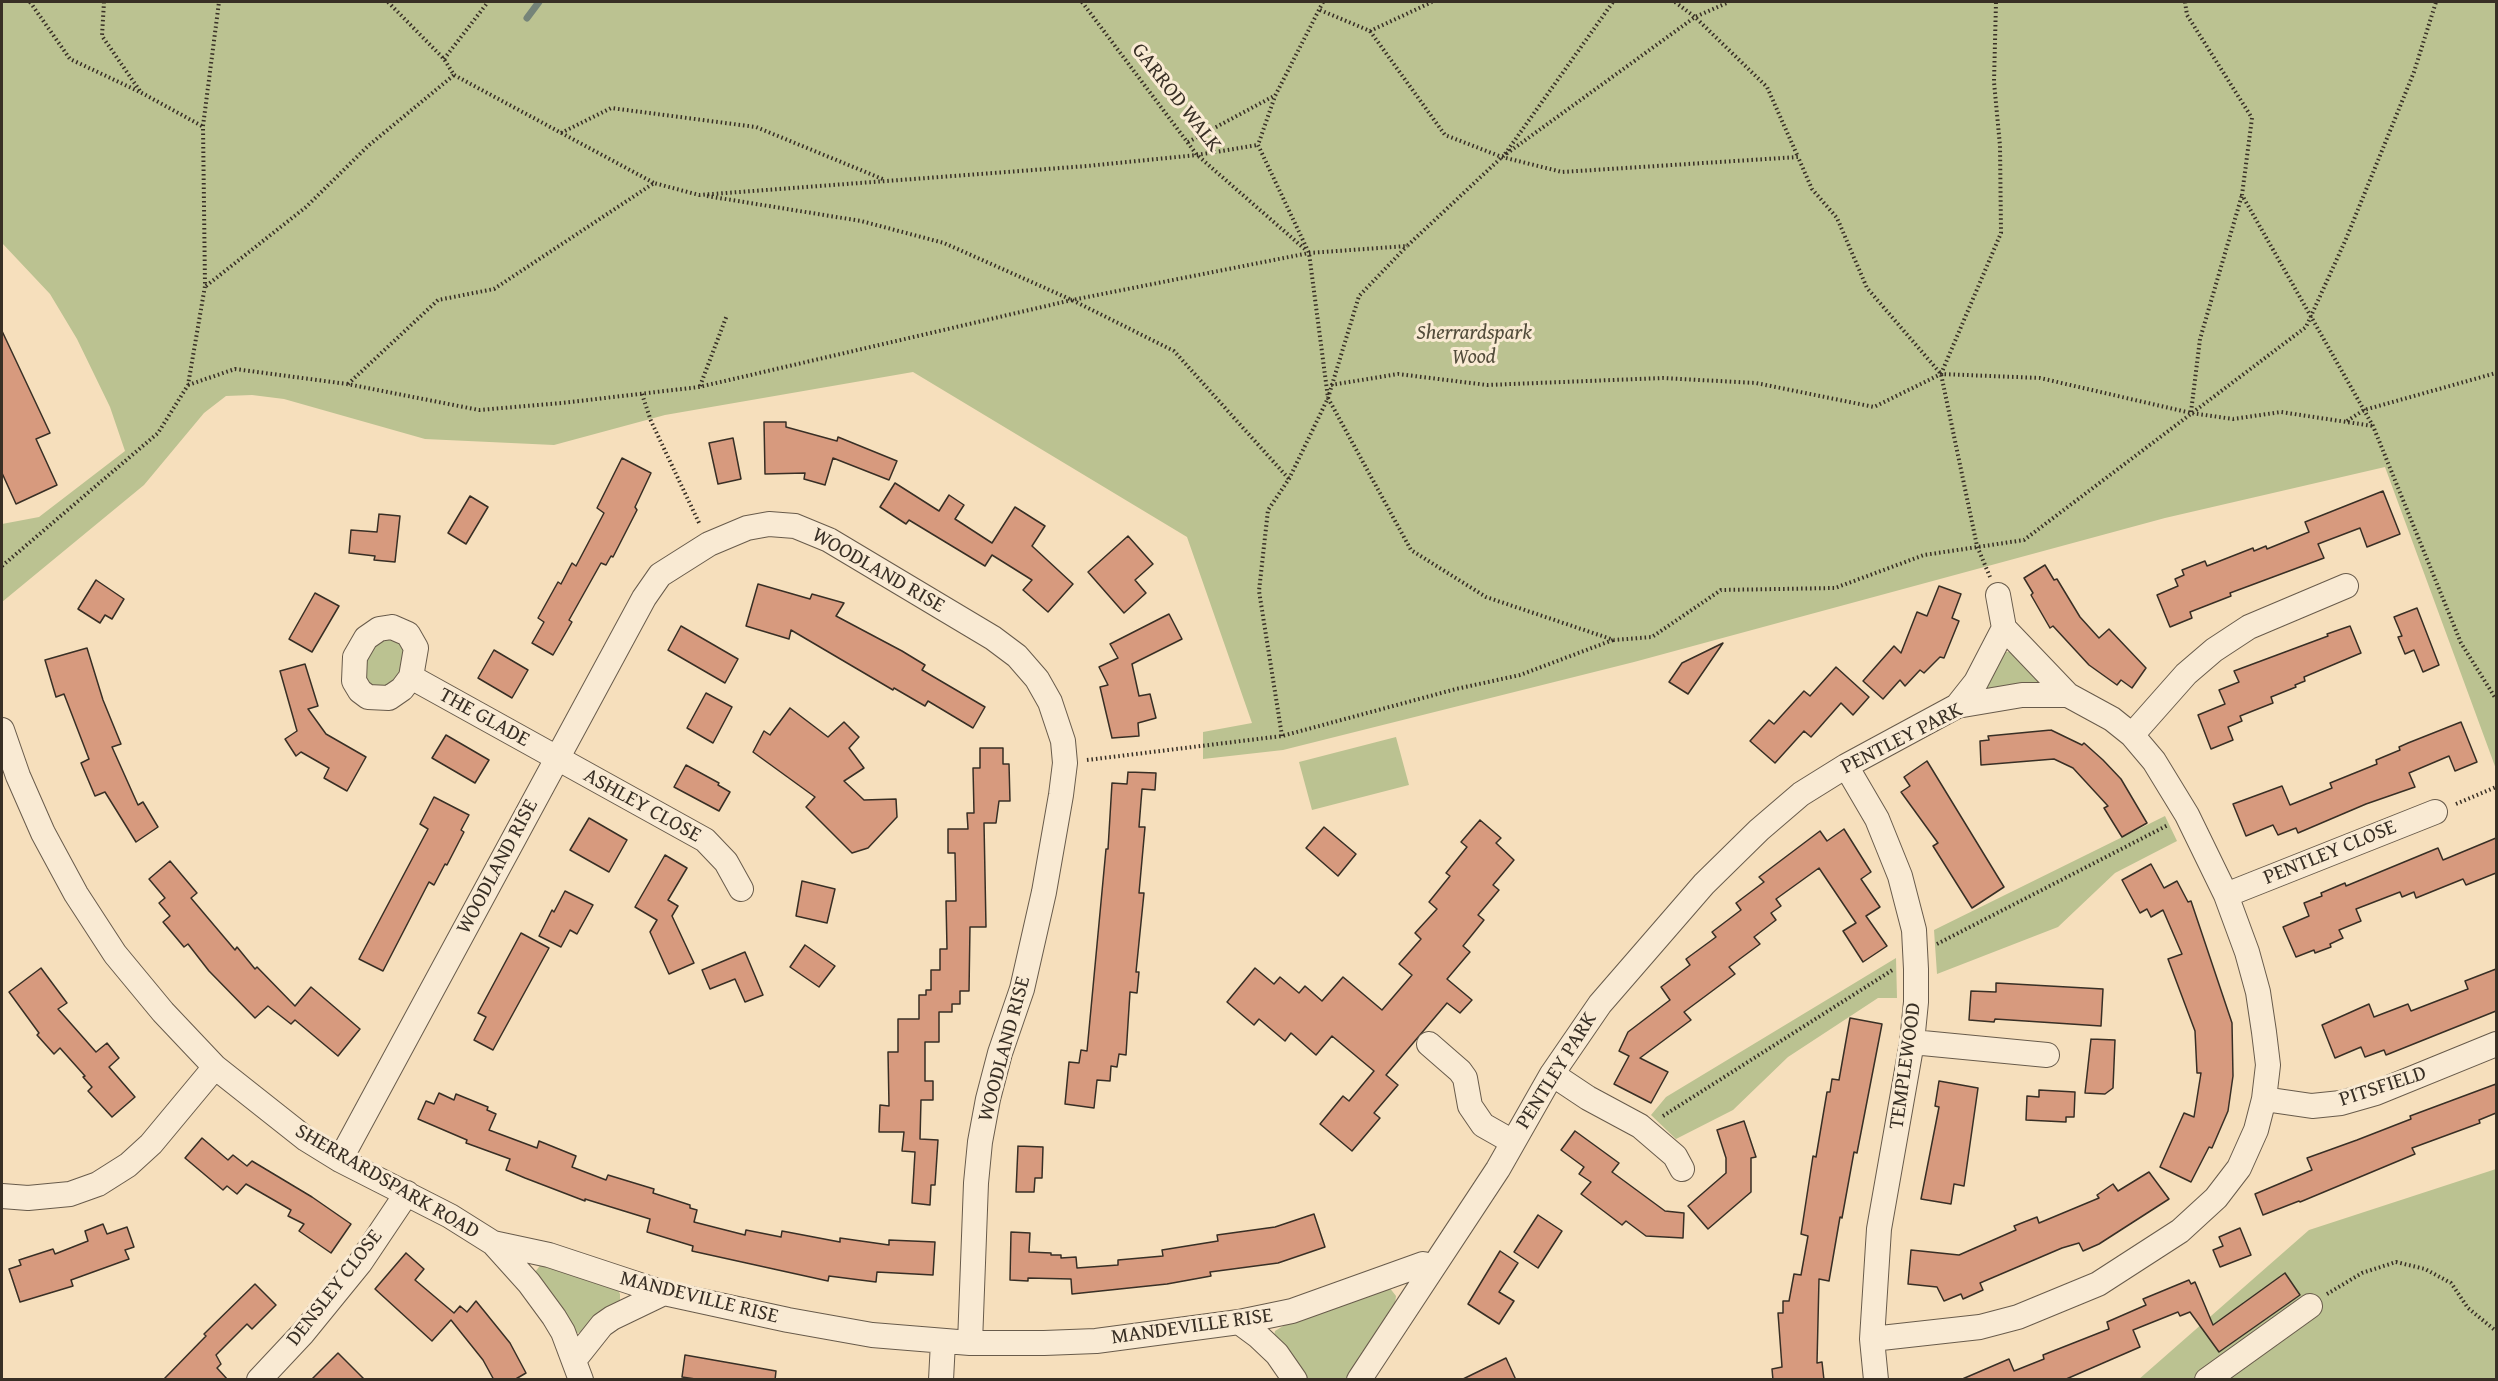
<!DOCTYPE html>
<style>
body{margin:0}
#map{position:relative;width:2498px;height:1381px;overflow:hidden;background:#f6dfbc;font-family:"Gentium Book Plus",serif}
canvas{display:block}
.frame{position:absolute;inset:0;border:3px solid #382f25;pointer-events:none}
</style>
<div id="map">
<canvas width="2498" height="1381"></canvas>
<div class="frame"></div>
</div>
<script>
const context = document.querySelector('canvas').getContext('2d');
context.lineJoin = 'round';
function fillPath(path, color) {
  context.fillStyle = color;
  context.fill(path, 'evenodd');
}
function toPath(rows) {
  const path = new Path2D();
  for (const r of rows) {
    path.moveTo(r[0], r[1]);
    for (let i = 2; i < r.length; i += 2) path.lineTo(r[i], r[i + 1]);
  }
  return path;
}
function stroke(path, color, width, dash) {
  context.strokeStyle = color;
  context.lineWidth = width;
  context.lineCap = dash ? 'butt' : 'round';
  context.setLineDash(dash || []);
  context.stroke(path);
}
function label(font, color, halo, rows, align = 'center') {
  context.font = font + ' "Gentium Book Plus",serif';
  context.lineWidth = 6;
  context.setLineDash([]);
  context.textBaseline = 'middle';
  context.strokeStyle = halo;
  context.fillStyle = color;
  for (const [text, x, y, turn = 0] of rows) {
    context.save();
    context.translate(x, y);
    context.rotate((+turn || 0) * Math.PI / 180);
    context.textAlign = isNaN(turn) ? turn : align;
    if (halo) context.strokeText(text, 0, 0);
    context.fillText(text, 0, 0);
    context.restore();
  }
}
const green = toPath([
 [2,2,2496,2,2496,769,2385,467,2165,518,1634,662,1283,750,1203,759,1203,732,1252,723,1187,537,913,372,665,415,554,445,425,439,284,399,252,395,226,396,204,413,144,485,2,602,2,524,39,517,125,451,110,407,77,339,50,294,2,243],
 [393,634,410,658,386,691,362,683,363,650],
 [2005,652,2010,652,2040,679,2039,682,2035,685,1986,691,1983,688],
 [1396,737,1409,785,1312,810,1299,762],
 [2165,816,2177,841,2115,873,2058,927,1937,974,1934,930],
 [1896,958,1897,998,1878,998,1788,1057,1733,1110,1676,1139,1651,1115,1666,1097],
 [2496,1169,2496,1379,2138,1380,2309,1230],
 [542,1263,616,1286,620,1294,620,1301,583,1332,577,1333,570,1328,537,1279,535,1272],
 [1389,1287,1396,1296,1395,1304,1347,1379,1305,1379,1274,1336,1275,1331,1283,1326]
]);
const stream = toPath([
 [527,18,539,2]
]);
const building = toPath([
 [2,331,50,433,36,439,57,485,16,504,2,473,2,331],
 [764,422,786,422,786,427,837,441,838,437,897,461,889,480,833,458,825,485,804,479,805,473,765,474,764,422],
 [733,438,741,479,718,484,709,443,733,438],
 [622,458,651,473,635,507,637,510,613,557,611,556,606,565,601,563,569,620,572,622,553,655,532,643,544,622,538,618,558,582,561,584,572,563,576,566,604,513,597,508,622,458],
 [895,483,939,511,949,495,964,505,955,519,992,543,1015,507,1045,526,1032,546,1073,584,1048,612,1023,590,1032,580,992,555,985,566,909,520,906,524,880,507,895,483],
 [2383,491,2400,534,2367,547,2360,528,2318,544,2324,558,2230,593,2231,596,2190,612,2192,618,2170,627,2157,595,2178,586,2175,579,2184,575,2182,570,2205,561,2207,566,2253,548,2254,551,2266,546,2267,549,2309,532,2305,522,2383,491],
 [470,496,488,507,466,544,448,533,470,496],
 [379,514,400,516,395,562,374,560,375,556,349,553,351,530,377,532,379,514],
 [1128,536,1153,564,1135,580,1146,593,1124,613,1088,572,1128,536],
 [2045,565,2054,580,2057,579,2080,617,2099,638,2109,629,2146,668,2132,688,2121,680,2117,685,2089,665,2053,626,2050,628,2031,595,2033,593,2024,578,2045,565],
 [96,580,124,599,112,619,105,615,100,623,78,609,96,580],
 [758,584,810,599,812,594,844,603,836,616,902,651,925,665,922,670,985,707,973,728,928,701,925,706,894,688,893,690,791,630,789,639,746,626,758,584],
 [1939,586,1961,594,1952,618,1959,621,1944,658,1940,657,1924,673,1920,670,1905,686,1900,680,1883,699,1863,681,1894,646,1901,653,1917,612,1927,616,1939,586],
 [315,593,339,606,312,652,289,639,315,593],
 [2417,608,2439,665,2423,672,2414,650,2405,654,2398,637,2402,636,2394,617,2417,608],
 [1169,614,1182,639,1132,664,1139,696,1150,694,1156,718,1138,723,1139,736,1112,738,1100,687,1108,685,1099,667,1118,658,1110,644,1169,614],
 [681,626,738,659,725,683,668,650,681,626],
 [2350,626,2361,653,2304,677,2305,681,2295,685,2296,687,2271,697,2273,703,2240,716,2242,721,2228,727,2233,740,2211,749,2198,715,2225,704,2219,690,2239,682,2234,671,2328,636,2327,634,2350,626],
 [1723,643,1688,694,1669,682,1682,663,1723,643],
 [87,648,103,700,121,744,112,747,138,805,143,802,158,827,136,842,105,792,95,796,81,763,89,759,64,694,56,697,45,660,87,648],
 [494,650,528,670,512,698,478,678,494,650],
 [305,664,318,706,308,709,326,734,366,757,347,791,324,778,329,768,301,752,296,756,285,739,297,731,280,671,305,664],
 [1836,667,1869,697,1853,715,1841,703,1811,737,1804,731,1775,763,1750,741,1769,720,1774,724,1804,691,1810,696,1836,667],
 [706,693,732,707,713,743,687,728,706,693],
 [790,708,828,737,844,722,859,737,849,748,864,768,844,781,864,800,896,799,897,817,868,848,852,853,806,807,815,797,753,752,764,731,770,735,790,708],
 [2461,722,2477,762,2455,771,2449,756,2409,773,2415,787,2366,804,2298,833,2296,828,2278,835,2273,825,2246,836,2233,804,2282,786,2290,805,2332,788,2330,783,2377,764,2376,760,2400,750,2399,747,2408,743,2461,722],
 [2051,730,2082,745,2084,743,2103,760,2121,779,2147,823,2122,837,2104,808,2108,806,2073,768,2054,759,1981,765,1980,741,1989,740,1988,736,2051,730],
 [446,735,489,760,475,783,432,758,446,735],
 [980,748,1003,748,1003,764,1009,764,1010,801,999,801,996,823,984,823,986,927,970,927,969,991,960,991,960,1004,952,1004,952,1012,939,1012,939,1042,925,1042,925,1081,933,1081,933,1100,921,1100,920,1139,938,1140,935,1185,931,1185,930,1205,912,1203,915,1152,902,1151,904,1132,879,1132,880,1105,889,1106,888,1052,898,1052,898,1019,919,1019,919,995,926,995,926,990,931,990,931,970,940,970,940,949,947,949,946,901,956,901,955,853,948,853,948,829,968,829,967,813,974,813,973,768,980,768,980,748],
 [1927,761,2004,887,1972,908,1933,846,1938,843,1901,792,1910,786,1904,777,1927,761],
 [686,765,719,783,718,785,730,792,719,811,674,787,686,765],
 [1128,772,1156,773,1155,790,1142,789,1139,827,1145,827,1139,893,1144,893,1136,972,1139,972,1137,993,1130,992,1126,1055,1119,1054,1117,1067,1111,1066,1110,1081,1097,1080,1094,1108,1065,1104,1069,1062,1079,1063,1081,1050,1087,1051,1106,849,1108,849,1112,783,1127,784,1128,772],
 [434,797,469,815,461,830,464,832,447,865,445,864,434,885,429,882,383,971,359,959,428,829,420,824,434,797],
 [589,818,627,840,609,872,570,850,589,818],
 [1480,820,1501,838,1496,843,1514,860,1493,885,1499,890,1478,915,1484,920,1463,946,1470,952,1447,979,1472,1000,1460,1013,1447,1003,1386,1075,1398,1085,1374,1113,1380,1118,1352,1151,1320,1124,1343,1096,1349,1101,1374,1071,1332,1036,1316,1055,1291,1033,1285,1041,1259,1019,1254,1025,1227,1002,1255,968,1274,984,1280,977,1299,993,1305,986,1322,1001,1343,977,1382,1010,1412,975,1399,964,1421,939,1415,933,1437,909,1429,902,1450,876,1446,873,1467,847,1461,842,1480,820],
 [1324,827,1356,854,1338,876,1306,848,1324,827],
 [1844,829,1871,872,1861,879,1880,907,1866,916,1887,946,1863,962,1843,931,1856,923,1819,868,1776,899,1781,906,1771,913,1776,920,1754,937,1760,944,1729,967,1735,974,1684,1012,1691,1020,1640,1058,1668,1072,1651,1103,1614,1084,1629,1056,1619,1051,1628,1032,1670,1000,1661,987,1690,965,1686,959,1716,937,1712,932,1741,910,1736,903,1764,882,1759,877,1820,831,1827,841,1844,829],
 [2496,838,2496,873,2466,885,2463,879,2416,898,2414,892,2402,897,2400,892,2356,909,2361,921,2339,930,2343,938,2330,944,2331,947,2315,953,2314,950,2296,957,2283,927,2309,916,2304,903,2322,896,2321,893,2345,883,2346,886,2438,848,2443,860,2496,838],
 [665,855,687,868,668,900,678,906,672,916,694,963,669,974,650,932,657,920,635,907,665,855],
 [170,861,197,893,191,898,235,950,237,947,255,969,257,967,295,1006,311,987,360,1029,338,1056,295,1020,291,1024,268,1006,255,1018,209,971,188,944,184,947,163,922,170,916,159,903,165,898,149,879,170,861],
 [2151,864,2164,888,2177,881,2188,902,2191,901,2232,1023,2233,1076,2228,1111,2212,1148,2209,1147,2191,1182,2160,1167,2184,1113,2194,1117,2201,1073,2197,1073,2195,1031,2168,959,2182,954,2163,910,2151,917,2147,909,2140,913,2122,880,2151,864],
 [802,881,835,889,827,923,796,916,802,881],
 [565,891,593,905,577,934,570,930,561,947,539,936,552,910,554,912,565,891],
 [521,933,549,948,493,1050,474,1040,486,1017,478,1013,521,933],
 [805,945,835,966,819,987,790,967,805,945],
 [745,952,763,995,745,1002,735,979,710,989,702,970,745,952],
 [41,968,67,1003,58,1009,96,1052,107,1043,119,1058,109,1067,135,1097,112,1117,88,1091,92,1087,83,1077,85,1076,60,1048,54,1054,37,1035,39,1033,9,992,41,968],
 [2496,969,2496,1011,2386,1055,2384,1050,2365,1057,2361,1047,2335,1058,2322,1025,2369,1004,2374,1017,2408,1004,2411,1011,2468,989,2465,981,2496,969],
 [1996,983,2103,989,2101,1026,1995,1019,1994,1022,1969,1020,1971,991,1996,992,1996,983],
 [1850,1018,1882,1024,1857,1153,1854,1152,1842,1218,1840,1217,1829,1281,1819,1279,1817,1363,1822,1362,1824,1380,1773,1380,1772,1369,1782,1367,1778,1313,1783,1313,1783,1301,1789,1301,1794,1274,1801,1275,1808,1236,1801,1234,1813,1156,1816,1157,1827,1092,1830,1092,1832,1079,1839,1080,1850,1018],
 [2091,1039,2115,1040,2113,1088,2105,1094,2085,1093,2091,1039],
 [1939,1081,1978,1088,1964,1186,1954,1184,1951,1204,1921,1199,1939,1107,1935,1106,1939,1081],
 [2496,1084,2496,1113,2479,1120,2480,1123,2412,1148,2415,1154,2300,1202,2299,1201,2263,1215,2255,1194,2312,1170,2307,1158,2357,1140,2411,1119,2410,1116,2496,1084],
 [2039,1090,2075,1092,2074,1117,2066,1117,2066,1122,2026,1120,2027,1096,2039,1097,2039,1090],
 [439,1093,454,1100,456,1094,488,1107,487,1110,496,1114,489,1130,537,1148,539,1141,576,1156,572,1167,606,1180,608,1175,654,1189,653,1193,690,1205,690,1208,697,1210,694,1222,745,1235,746,1230,781,1237,782,1231,840,1242,840,1238,889,1245,889,1240,935,1242,933,1275,877,1272,876,1282,829,1276,828,1281,692,1251,693,1246,647,1232,650,1219,585,1199,585,1201,525,1178,506,1170,510,1159,466,1143,467,1140,418,1119,426,1101,434,1104,439,1093],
 [1744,1121,1756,1157,1751,1158,1751,1192,1708,1229,1688,1206,1726,1173,1726,1158,1717,1130,1744,1121],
 [1575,1131,1619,1163,1612,1172,1665,1211,1684,1213,1683,1238,1646,1236,1626,1221,1622,1225,1581,1194,1591,1182,1579,1174,1584,1167,1561,1150,1575,1131],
 [202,1138,228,1160,233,1155,247,1166,252,1161,312,1197,351,1224,331,1253,299,1231,304,1224,288,1216,291,1210,246,1184,237,1194,227,1186,223,1190,185,1158,202,1138],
 [1018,1146,1043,1147,1042,1178,1035,1178,1034,1192,1016,1192,1018,1146],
 [2149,1172,2169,1199,2099,1244,2083,1251,2079,1243,2062,1248,1980,1283,1983,1290,1963,1299,1961,1294,1944,1301,1937,1287,1908,1284,1911,1250,1959,1255,2016,1230,2014,1226,2037,1217,2039,1223,2099,1198,2097,1195,2113,1184,2118,1191,2149,1172],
 [1314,1214,1325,1247,1278,1263,1210,1272,1211,1276,1167,1284,1072,1294,1071,1279,1028,1278,1028,1281,1010,1280,1011,1232,1030,1233,1029,1252,1051,1253,1051,1255,1061,1255,1061,1258,1076,1257,1077,1268,1118,1265,1118,1260,1163,1256,1162,1250,1218,1241,1217,1235,1275,1227,1314,1214],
 [1538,1215,1562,1231,1538,1268,1514,1252,1538,1215],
 [103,1224,107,1234,127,1227,134,1247,125,1250,129,1259,71,1280,73,1286,20,1302,9,1269,21,1265,19,1260,53,1249,55,1254,88,1241,85,1231,103,1224],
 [2240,1228,2251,1255,2220,1267,2213,1250,2223,1246,2219,1237,2240,1228],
 [1500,1251,1518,1263,1499,1292,1514,1301,1499,1324,1468,1304,1500,1251],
 [406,1253,424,1269,415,1280,454,1313,460,1306,467,1312,476,1301,510,1343,526,1373,514,1380,494,1380,483,1360,451,1320,432,1341,375,1289,406,1253],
 [2285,1273,2300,1295,2219,1352,2190,1312,2180,1316,2178,1312,2133,1330,2140,1347,2064,1380,1960,1380,2009,1359,2014,1371,2044,1359,2043,1355,2109,1329,2107,1322,2146,1305,2143,1299,2189,1280,2191,1284,2195,1282,2213,1325,2285,1273],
 [255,1284,276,1305,252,1329,247,1324,216,1355,221,1364,217,1368,228,1380,163,1380,206,1336,204,1334,255,1284],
 [338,1353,365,1380,311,1380,338,1353],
 [685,1355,776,1371,775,1380,702,1380,682,1377,685,1355],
 [1506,1358,1516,1380,1461,1380,1506,1358]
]);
const path = toPath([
 [30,2,70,59,140,92,202,126],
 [104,2,102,36,140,91],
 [388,2,444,59,454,75,654,183],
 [1082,2,1197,155,1307,251],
 [1323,2,1275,96,1258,145,1309,253,1328,398,1411,550,1486,597,1614,640,1652,637,1721,590,1835,588,1924,555,2024,540,2306,327,2346,239,2414,72,2436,2],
 [1675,2,1695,17,1767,87,1798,157],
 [2185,2,2187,15,2252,118,2242,195,2373,426,2461,643,2496,699],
 [1320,10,1370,31,1432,2],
 [1370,31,1445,135,1502,157,1562,172,1798,157,1812,189,1837,218,1867,288,1941,374,1977,546,1990,577],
 [444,59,488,2],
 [561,133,611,108,756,127,885,180],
 [1188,142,1274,96],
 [1505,154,1613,2],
 [707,196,861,221,944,243,1072,300,1174,351,1289,479],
 [206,286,306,207,368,146,454,75],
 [1941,374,2001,233,2000,146,1994,82,1996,2],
 [348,384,438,300,494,289,654,183,699,195,1087,166,1197,155,1258,145],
 [188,385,235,369,347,384,479,410,562,403,699,387,1072,300,1309,253,1407,246,1502,157,1695,17,1729,2],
 [1331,385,1398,374,1487,385,1663,378,1756,383,1874,407,1941,374,2040,378,2191,413,2233,419,2281,412,2373,426],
 [700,386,727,315],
 [642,394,651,421,700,525],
 [2191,412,2200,339,2242,195],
 [2347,421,2364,410,2496,373],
 [2,566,158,433,188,385,205,286,203,126,219,2],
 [1282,736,1259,591,1268,510,1289,479,1328,398,1359,296,1407,246],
 [1087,760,1282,736,1456,689,1520,675,1613,640],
 [2456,804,2496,787],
 [1937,944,2168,825],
 [1663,1116,1894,969],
 [2327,1294,2362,1273,2396,1262,2425,1269,2451,1283,2468,1308,2496,1331]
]);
const minor = toPath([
 [392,627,408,634,416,648,411,677,402,689,389,698,368,697,360,691,354,681,355,657,366,638,379,629,392,627],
 [2004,628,2068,695],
 [411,677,705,840,726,862,741,889],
 [1957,706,1976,682,2004,628,1998,595],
 [2,730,18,776,43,833,76,894,115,954,163,1012,215,1067,306,1139,340,1160,450,1216,493,1243,529,1283,554,1317,563,1332,581,1380],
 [2132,735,2186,674,2214,650,2249,627,2346,586],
 [1846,766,1877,819,1900,876,1914,930,1916,969,1916,1002,1912,1042,1879,1229,1872,1339,1876,1380],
 [2226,895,2435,812],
 [1912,1042,2047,1055],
 [1429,1044,1460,1071,1465,1078,1470,1106,1483,1125,1513,1142],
 [1552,1074,1588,1098,1640,1126,1675,1156,1682,1169],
 [2264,1099,2312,1106,2341,1103,2376,1093,2496,1044],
 [340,1160,644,598,660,575,709,544,747,528,769,524,795,526,829,540,993,638,1017,656,1037,679,1050,702,1063,741,1065,763,1061,795,1044,892,1022,989,1000,1053,988,1099,980,1142,976,1183,970,1343],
 [2,1196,28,1198,70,1194,98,1184,128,1165,151,1144,215,1067],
 [493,1243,549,1255,664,1293,788,1320,872,1335,970,1343,1044,1343,1096,1341,1239,1322,1292,1311,1423,1264,1433,1267],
 [1239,1322,1258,1336,1277,1354,1295,1380],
 [575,1359,602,1325,612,1318,664,1293],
 [259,1380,303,1333,360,1263,407,1193],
 [941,1380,943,1342],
 [1359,1380,1498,1169,1552,1074,1600,1004,1704,884,1759,830,1801,794,1846,766,1957,706,2022,695,2068,695,2112,719,2132,735,2154,761,2187,815,2226,895,2247,952,2258,992,2264,1032,2268,1065,2264,1099,2256,1130,2239,1168,2216,1198,2180,1231,2098,1284,2018,1317,1980,1327,1872,1339],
 [2207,1380,2310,1306]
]);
const streetNames = [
 ["GARROD WALK",1176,98,52],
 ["WOODLAND RISE",878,571,30],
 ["THE GLADE",484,718,29],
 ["PENTLEY PARK",1902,739,-27],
 ["ASHLEY CLOSE",642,806,29],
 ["PENTLEY CLOSE",2330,853,-22],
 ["WOODLAND RISE",498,867,-62],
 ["WOODLAND RISE",1005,1049,-75],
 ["TEMPLEWOOD",1906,1066,-82],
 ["PENTLEY PARK",1557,1071,-58],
 ["PITSFIELD",2383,1087,-18],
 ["SHERRARDSPARK ROAD",387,1182,30],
 ["DENSLEY CLOSE",335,1288,-52],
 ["MANDEVILLE RISE",699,1298,14],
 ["MANDEVILLE RISE",1192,1327,-8]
];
const parkNames = [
 ["Sherrardspark",1474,334],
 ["Wood",1474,358]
];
fillPath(green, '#bbc291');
stroke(stream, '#758479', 7);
fillPath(building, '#d79a7e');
stroke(building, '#382f25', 1.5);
stroke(minor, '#685b4b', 26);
stroke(path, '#382f25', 4, [1.5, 3]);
stroke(minor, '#f9ead3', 24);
label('21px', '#382f25', '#f9ead3', streetNames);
label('italic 21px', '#524c3b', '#f9ead3', parkNames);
</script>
